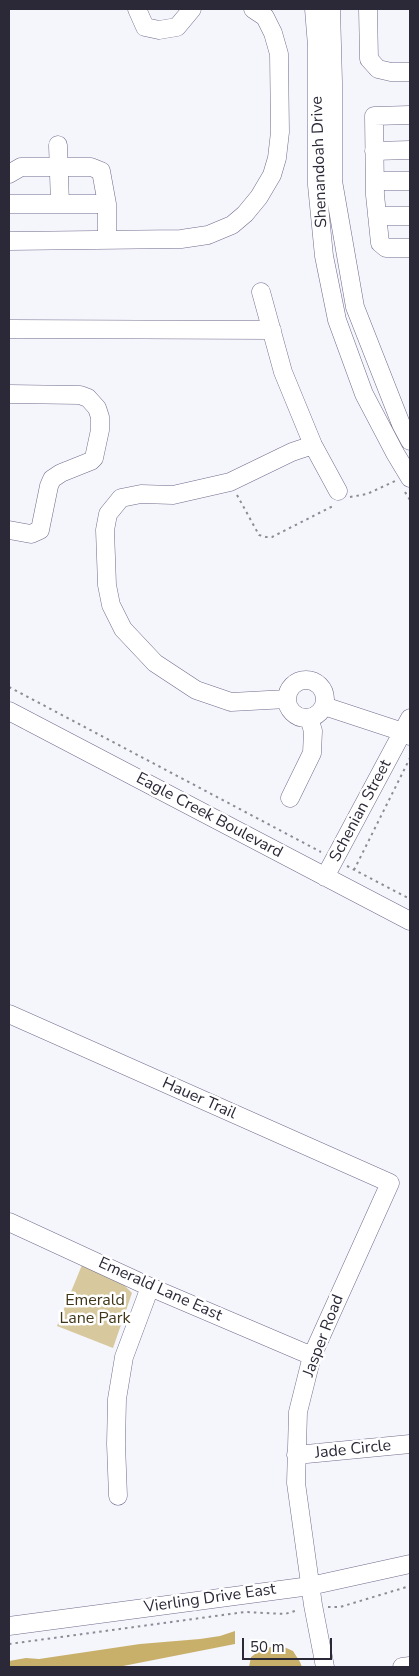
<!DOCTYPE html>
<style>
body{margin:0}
#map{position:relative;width:419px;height:1676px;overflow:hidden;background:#f5f5fc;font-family:"Nunito Sans",sans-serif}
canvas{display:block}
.frame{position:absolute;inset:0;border:10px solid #2b2937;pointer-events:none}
.scale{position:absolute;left:242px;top:1638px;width:90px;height:22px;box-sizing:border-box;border:2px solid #2b2937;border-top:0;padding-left:6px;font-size:15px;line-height:18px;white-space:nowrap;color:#2b2937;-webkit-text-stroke:4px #fff;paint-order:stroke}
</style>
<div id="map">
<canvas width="419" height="1676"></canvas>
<div class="frame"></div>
<div class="scale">50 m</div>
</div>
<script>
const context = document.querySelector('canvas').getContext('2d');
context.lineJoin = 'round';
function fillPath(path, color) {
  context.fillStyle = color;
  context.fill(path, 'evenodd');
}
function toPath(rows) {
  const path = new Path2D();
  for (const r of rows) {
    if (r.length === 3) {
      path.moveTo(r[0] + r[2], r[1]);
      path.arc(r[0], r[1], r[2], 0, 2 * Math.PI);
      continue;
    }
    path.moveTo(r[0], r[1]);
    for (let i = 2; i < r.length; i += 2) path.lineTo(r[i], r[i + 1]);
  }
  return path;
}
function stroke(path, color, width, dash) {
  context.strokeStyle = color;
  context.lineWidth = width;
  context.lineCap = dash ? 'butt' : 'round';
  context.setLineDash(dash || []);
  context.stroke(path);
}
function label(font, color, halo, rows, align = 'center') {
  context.font = font + ' "Nunito Sans",sans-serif';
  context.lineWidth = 5;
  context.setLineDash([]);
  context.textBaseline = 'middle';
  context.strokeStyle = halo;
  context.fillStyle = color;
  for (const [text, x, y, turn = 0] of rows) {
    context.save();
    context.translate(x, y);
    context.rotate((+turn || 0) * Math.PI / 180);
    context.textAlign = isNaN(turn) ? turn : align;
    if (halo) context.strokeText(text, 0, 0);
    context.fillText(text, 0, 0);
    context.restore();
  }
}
const green = toPath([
 [82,1265,124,1285,132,1293,113,1348,57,1326]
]);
const water = toPath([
 [235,1631,235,1644,118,1667,9,1667,9,1661,26,1658,39,1659,140,1644,200,1639,220,1636],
 [271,1647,284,1647,293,1651,300,1662,302,1667,249,1667,251,1657,262,1649]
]);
const path = toPath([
 [405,492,410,500],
 [237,495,259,535,266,537,272,537,333,506],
 [350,497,367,494,395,481],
 [9,687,321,852],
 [347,866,410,899],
 [354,870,410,758],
 [328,1607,340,1607,410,1586],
 [9,1644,245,1612,285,1614,298,1610]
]);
const minor = toPath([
 [137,9,145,27,159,30,177,27,192,9],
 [314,9,317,46,317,185,324,256,337,320,364,394,395,453,410,478],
 [331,9,333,82,333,181,355,307,401,424,410,441],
 [368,9,369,59,378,69,391,72,410,72],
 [410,115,374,116,375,195,380,243,386,248,410,248],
 [58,145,60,204],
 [374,151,410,150],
 [9,174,21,167,91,167,101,171,107,204,107,240],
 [375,181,410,181],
 [9,204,107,204],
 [377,216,410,216],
 [9,241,181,239,208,235,232,225,245,214,259,197,272,175,277,158,280,132,279,54,273,33,265,17,253,9],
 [261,292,283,372,313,445,338,491],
 [9,329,272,330],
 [9,394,80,395,88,398,97,408,100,417,100,430,94,458,91,461,61,473,52,479,49,486,40,530,31,534,9,530],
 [306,699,19],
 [287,699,231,702,196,690,155,663,123,629,111,605,107,585,105,530,108,514,121,498,141,494,173,495,230,482,292,452,313,445],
 [324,706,403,732,410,736],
 [9,711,410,921],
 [290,798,312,753,313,731,309,718],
 [325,877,410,718],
 [9,1014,390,1183,312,1356,298,1412,296,1483,313,1605,325,1667],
 [9,1222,150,1287,312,1356],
 [296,1455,410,1444],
 [118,1496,116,1444,117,1399,124,1357,150,1287],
 [9,1626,310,1586,410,1564],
 [402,1667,410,1666]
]);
const streetNames = [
 ["Shenandoah Drive",320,162,-92],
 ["Schenian Street",361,811,-62],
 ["Eagle Creek Boulevard",209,816,28],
 ["Hauer Trail",199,1099,24],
 ["Emerald Lane East",160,1290,24],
 ["Jasper Road",324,1336,-69],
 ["Jade Circle",353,1450,-6],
 ["Vierling Drive East",210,1599,-8]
];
const parkNames = [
 ["Emerald",95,1301],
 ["Lane Park",95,1319]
];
fillPath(green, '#d7c89e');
fillPath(water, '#c8b06b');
stroke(minor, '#6f6b8b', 19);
stroke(path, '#8d8c96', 2, [2.5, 4]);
stroke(minor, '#fff', 18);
label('16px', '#2b2937', '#fff', streetNames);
label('16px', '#413617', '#fff', parkNames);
</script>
